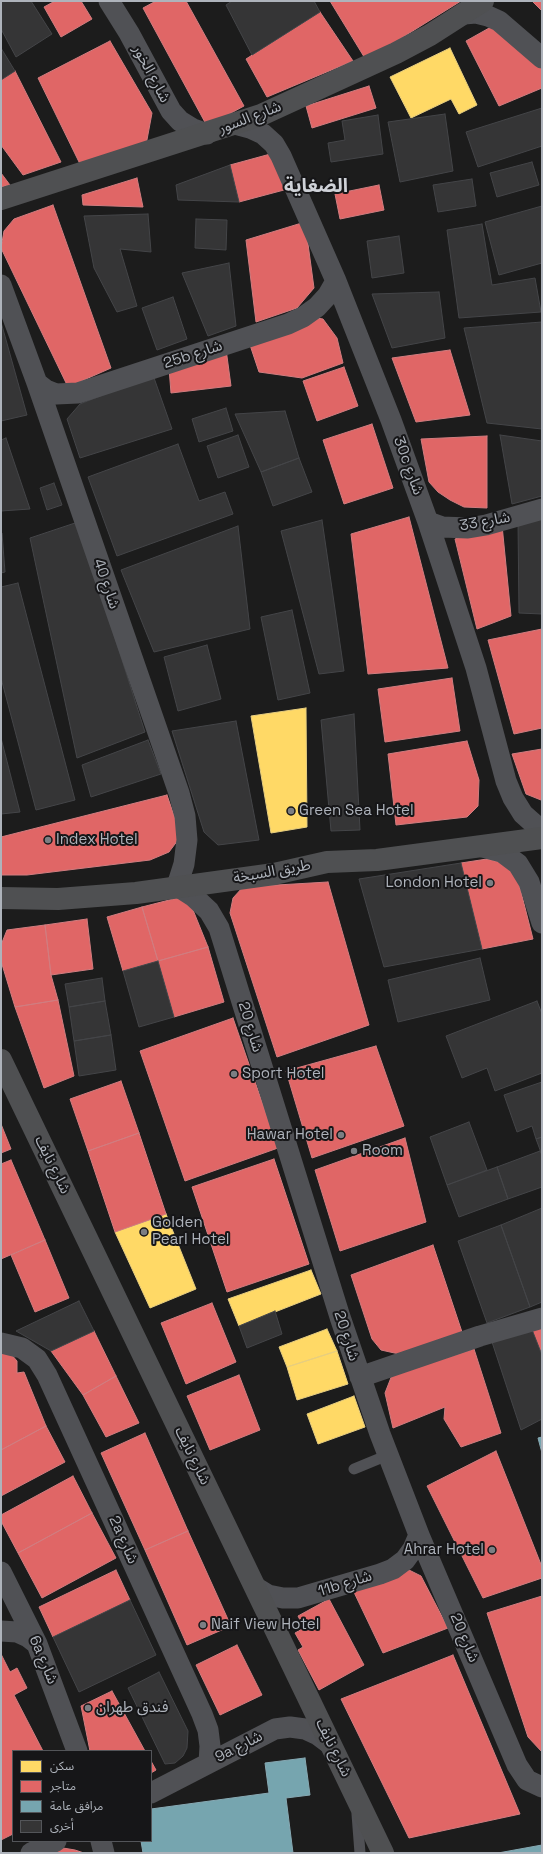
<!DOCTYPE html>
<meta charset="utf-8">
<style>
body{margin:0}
#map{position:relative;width:543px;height:1854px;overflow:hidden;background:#1c1c1c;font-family:"Space Grotesk","Noto Sans Arabic",sans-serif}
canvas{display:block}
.frame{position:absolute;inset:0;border:2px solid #aeb3bb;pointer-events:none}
.legend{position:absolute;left:12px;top:1750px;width:140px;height:92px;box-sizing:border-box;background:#161618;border:1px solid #535559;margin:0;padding:5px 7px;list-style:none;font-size:12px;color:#aeb3bb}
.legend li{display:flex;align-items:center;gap:8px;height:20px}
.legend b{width:20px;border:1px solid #535559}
</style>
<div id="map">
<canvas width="543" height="1854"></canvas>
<div class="frame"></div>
<ul class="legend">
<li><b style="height:11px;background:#ffd966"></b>سكن</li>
<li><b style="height:11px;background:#e06666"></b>متاجر</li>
<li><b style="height:11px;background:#76a5af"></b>مرافق عامة</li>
<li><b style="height:11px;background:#353536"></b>أخرى</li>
</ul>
</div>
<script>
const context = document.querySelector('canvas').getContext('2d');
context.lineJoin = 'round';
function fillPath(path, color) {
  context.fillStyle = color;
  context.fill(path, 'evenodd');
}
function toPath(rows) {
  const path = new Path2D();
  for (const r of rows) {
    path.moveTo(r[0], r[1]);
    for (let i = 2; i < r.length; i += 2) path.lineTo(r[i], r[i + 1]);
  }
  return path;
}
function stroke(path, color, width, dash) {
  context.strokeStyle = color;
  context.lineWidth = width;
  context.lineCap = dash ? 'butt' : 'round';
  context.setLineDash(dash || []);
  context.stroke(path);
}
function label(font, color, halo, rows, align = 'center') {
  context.font = font + ' "Space Grotesk","Noto Sans Arabic",sans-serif';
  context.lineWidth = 4;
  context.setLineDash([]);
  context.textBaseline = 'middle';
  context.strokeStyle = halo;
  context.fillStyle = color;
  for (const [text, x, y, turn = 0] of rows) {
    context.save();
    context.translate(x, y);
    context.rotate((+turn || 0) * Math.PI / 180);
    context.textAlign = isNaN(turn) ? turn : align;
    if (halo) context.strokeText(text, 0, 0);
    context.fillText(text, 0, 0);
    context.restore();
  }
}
const homes = toPath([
 [450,48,477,105,459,114,451,99,411,118,390,77,450,48],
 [306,708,307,827,271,833,251,716,306,708],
 [166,1214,196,1289,150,1308,115,1232,166,1214],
 [311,1270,321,1294,239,1326,228,1299,311,1270],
 [327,1329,337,1351,287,1367,279,1347,327,1329],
 [337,1351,348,1384,297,1400,287,1367,337,1351],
 [354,1396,365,1427,318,1444,307,1414,354,1396]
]);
const shops = toPath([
 [55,1,81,1,92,19,61,37,44,7,55,1],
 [156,1,186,1,244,106,207,126,143,8,156,1],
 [330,1,461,1,366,60,330,1],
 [532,1,542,1,542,11,532,1],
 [320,12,353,61,267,97,246,59,320,12],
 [491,27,542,68,542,88,499,106,466,41,491,27],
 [110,41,152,113,146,145,80,164,38,78,110,41],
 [15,71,61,162,23,175,1,145,1,80,15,71],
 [369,86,376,108,312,128,306,106,369,86],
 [274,153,284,190,239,202,230,165,274,153],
 [1,173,10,185,1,187,1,173],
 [137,178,143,207,83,205,82,195,137,178],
 [379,185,384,210,340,219,335,194,379,185],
 [53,205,111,368,68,387,1,248,4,231,14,219,53,205],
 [305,222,314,288,297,308,256,322,246,240,305,222],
 [310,317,323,319,337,338,343,363,302,378,259,372,249,342,310,317],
 [226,349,231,386,171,393,169,368,226,349],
 [450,350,470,415,416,422,392,358,450,350],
 [344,367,358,406,317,421,303,381,344,367],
 [372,424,393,488,344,504,323,440,372,424],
 [487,436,487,508,464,507,450,500,438,492,429,482,421,439,487,436],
 [409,517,448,668,368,674,351,534,409,517],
 [502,525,511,616,477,629,455,539,502,525],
 [542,629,542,728,514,734,488,640,542,629],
 [452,678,460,731,385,742,378,689,452,678],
 [467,741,479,780,478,806,467,817,396,825,388,754,467,741],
 [542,749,542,800,541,800,526,794,512,754,542,749],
 [167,795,181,836,169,852,150,860,27,875,1,875,1,837,167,795],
 [487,859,508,864,517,876,533,939,482,949,461,863,487,859],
 [328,882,369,1025,277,1057,230,913,233,898,243,887,328,882],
 [177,898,186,903,193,910,208,947,158,961,142,907,177,898],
 [142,907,158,961,123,971,107,917,142,907],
 [87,919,93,969,51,975,45,925,87,919],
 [45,925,51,975,58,1000,15,1007,1,961,1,945,7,930,45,925],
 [208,947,224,1002,174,1017,158,961,208,947],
 [58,1000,74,1076,44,1088,15,1007,58,1000],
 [233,1018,278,1148,185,1181,140,1051,233,1018],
 [376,1046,404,1126,312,1158,286,1071,376,1046],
 [121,1081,139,1133,88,1151,70,1099,121,1081],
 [1,1124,11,1149,1,1153,1,1124],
 [139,1133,166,1214,115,1232,88,1151,139,1133],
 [405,1138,426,1222,340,1251,315,1170,405,1138],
 [274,1159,309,1264,227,1292,192,1187,274,1159],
 [11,1160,45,1240,1,1259,1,1164,11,1160],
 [45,1240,69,1298,35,1312,11,1255,45,1240],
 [433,1245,462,1332,399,1354,381,1350,372,1339,351,1275,433,1245],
 [212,1303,236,1362,186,1384,161,1323,212,1303],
 [542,1323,542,1355,531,1327,542,1323],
 [94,1331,116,1376,83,1395,51,1351,94,1331],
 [474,1349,501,1433,461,1447,444,1419,445,1407,393,1428,385,1393,392,1375,474,1349],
 [10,1353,17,1361,17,1373,24,1372,46,1426,1,1450,1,1354,10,1353],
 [239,1375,260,1430,210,1450,187,1396,239,1375],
 [116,1376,139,1423,106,1437,83,1395,116,1376],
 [46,1426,65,1462,1,1496,1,1450,46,1426],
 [145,1433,188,1531,145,1550,101,1453,145,1433],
 [496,1451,542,1567,542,1578,483,1598,427,1486,496,1451],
 [73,1476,92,1513,18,1553,1,1521,1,1515,73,1476],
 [92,1513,116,1558,42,1598,18,1553,92,1513],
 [188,1531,231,1626,187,1645,145,1550,188,1531],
 [403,1567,421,1576,448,1628,383,1653,351,1586,403,1567],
 [116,1570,130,1600,53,1637,39,1607,116,1570],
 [542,1596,542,1752,528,1737,487,1613,542,1596],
 [329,1599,364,1665,319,1690,298,1650,303,1647,295,1633,304,1628,298,1616,329,1599],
 [237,1645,262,1695,220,1715,196,1665,237,1645],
 [1,1654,10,1672,17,1668,27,1688,14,1695,43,1751,13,1751,13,1834,1,1840,1,1654],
 [453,1655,520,1814,409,1838,341,1699,453,1655],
 [112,1691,145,1751,90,1751,81,1706,112,1691],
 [151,1761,156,1770,151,1773,151,1761],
 [63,1848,75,1850,84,1853,53,1853,63,1848]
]);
const public = toPath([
 [542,1437,542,1453,538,1438,542,1437],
 [305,1758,310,1795,286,1798,293,1853,143,1853,141,1841,151,1841,151,1809,269,1793,265,1763,305,1758],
 [542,1845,542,1853,498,1853,542,1845]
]);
const building = toPath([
 [1,1,31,1,52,34,16,57,1,29,1,1],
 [232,1,314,1,320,12,252,55,226,5,232,1],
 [1,48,15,71,1,80,1,48],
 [542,108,542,146,478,167,466,132,542,108],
 [445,114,453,171,400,182,388,122,445,114],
 [378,115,383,154,331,162,328,143,345,140,342,121,378,115],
 [532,162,539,185,497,197,490,173,532,162],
 [230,165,239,202,178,200,176,185,230,165],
 [472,179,476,206,438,212,433,185,472,179],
 [542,206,542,263,499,275,485,222,542,206],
 [148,214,151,252,120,249,137,306,117,312,94,268,84,216,148,214],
 [196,219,227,220,226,250,195,248,196,219],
 [482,224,492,285,535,278,541,312,459,318,447,230,482,224],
 [399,236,404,273,372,278,367,241,399,236],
 [229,263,236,326,208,336,182,273,229,263],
 [439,292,445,338,392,348,372,294,439,292],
 [173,297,187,339,157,350,142,308,173,297],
 [1,322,27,415,1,421,1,322],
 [542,322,542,429,487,423,464,328,542,322],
 [153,375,172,429,80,458,67,419,80,404,153,375],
 [226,408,233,431,199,442,192,419,226,408],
 [285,411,299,458,261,472,235,414,285,411],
 [238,435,249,467,218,478,207,446,238,435],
 [500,435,542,441,542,496,512,504,500,435],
 [6,438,30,509,1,511,1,440,6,438],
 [178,444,199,501,225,492,233,514,117,556,88,477,178,444],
 [299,458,312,492,273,506,261,472,299,458],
 [54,483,62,505,47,510,40,488,54,483],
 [542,516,542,614,519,613,518,521,542,516],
 [322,520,344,671,319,674,281,531,322,520],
 [78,522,145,732,77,758,30,538,78,522],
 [238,526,250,629,154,652,121,570,238,526],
 [1,533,2,533,5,572,1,573,1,533],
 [18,583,75,800,36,810,1,678,1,587,18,583],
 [292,610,310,693,278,700,261,617,292,610],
 [207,645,221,699,178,711,164,657,207,645],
 [354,714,360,830,331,831,321,720,354,714],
 [236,721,259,840,218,845,204,832,172,731,236,721],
 [1,738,20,812,1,814,1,738],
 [148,740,161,774,91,797,82,765,148,740],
 [461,863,482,949,384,967,359,879,461,863],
 [480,958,490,1000,398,1022,388,980,480,958],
 [158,961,174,1017,139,1027,123,971,158,961],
 [102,978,105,1001,69,1007,65,984,102,978],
 [105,1001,111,1035,74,1041,69,1007,105,1001],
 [537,1001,542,1014,542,1073,495,1091,487,1068,462,1078,446,1036,537,1001],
 [111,1035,116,1070,79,1076,74,1041,111,1035],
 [542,1082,542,1137,536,1139,532,1126,517,1132,504,1095,542,1082],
 [469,1122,487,1170,447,1185,430,1137,469,1122],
 [542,1137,542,1155,536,1139,542,1137],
 [540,1151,542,1155,542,1187,508,1199,497,1167,540,1151],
 [497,1167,508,1199,459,1217,447,1185,497,1167],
 [542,1208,542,1302,530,1307,501,1225,542,1208],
 [501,1225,530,1307,487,1323,458,1241,501,1225],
 [79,1301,94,1331,51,1351,16,1331,79,1301],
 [275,1311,282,1334,247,1348,239,1326,275,1311],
 [531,1327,542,1355,542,1419,521,1430,491,1339,531,1327],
 [130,1600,156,1655,79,1692,53,1637,130,1600],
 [159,1672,188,1731,187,1748,183,1756,175,1763,165,1764,128,1688,159,1672]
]);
const lane = toPath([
 [354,1469,388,1455],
 [357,1814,360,1853]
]);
const street = toPath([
 [109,1,129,33,171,111,180,121,193,129,207,134],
 [464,14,476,13,488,16,499,21,542,58],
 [235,124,250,128,263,134,274,144,281,156,336,281,391,420,428,522,476,668,506,781,513,798,523,814,542,831],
 [1,285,37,383,179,793,185,816,187,840,184,864,177,886,194,897,209,911,219,928,340,1317,380,1434,419,1535,517,1765,527,1780,542,1787],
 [37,383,46,390,56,394,78,393,288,324,303,317,317,307,328,295,336,281],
 [428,522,442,527,468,528,486,525,542,509],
 [483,847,502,852,518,864,529,882,542,923],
 [1,1343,22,1348,37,1359,47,1375,202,1714,208,1730,210,1746,209,1763],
 [360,1377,480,1336,542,1318],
 [1,1572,37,1644,77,1751],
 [255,1587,268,1595,283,1598,298,1598,380,1574,393,1569,405,1560,413,1549,419,1535],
 [1,1631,17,1632,28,1637,37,1644],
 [151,1793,275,1729,290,1727,305,1729,318,1735,330,1744],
 [101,1841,104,1853],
 [31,1853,56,1841]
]);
const secondary = toPath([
 [1,199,261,115,396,53,430,35,483,1],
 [1,898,58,899,136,893,274,874,327,862,377,860,542,838],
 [1,1060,383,1853]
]);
const markers = [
 [291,811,4,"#7b7e83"],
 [48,840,4,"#7b7e83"],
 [490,883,4,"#7b7e83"],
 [234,1074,4,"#7b7e83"],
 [341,1135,4,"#7b7e83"],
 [354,1151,4,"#7b7e83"],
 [144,1232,4,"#7b7e83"],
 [492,1550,4,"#7b7e83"],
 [203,1625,4,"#7b7e83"],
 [88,1708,4,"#7b7e83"]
];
const streetNames = [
 ["شارع الخور",151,74,62],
 ["شارع السور",250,118,-21],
 ["25b شارع",193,355,-18],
 ["30c شارع",408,466,70],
 ["شارع 33",485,522,-10],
 ["شارع 40",106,584,71],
 ["طريق السبخة",272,872,-10],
 ["شارع 20",250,1027,73],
 ["شارع نايف",52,1165,64],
 ["شارع 20",346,1336,72],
 ["شارع نايف",192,1456,64],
 ["2a شارع",123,1540,66],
 ["11b شارع",345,1584,-17],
 ["شارع 20",464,1638,67],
 ["6a شارع",43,1660,67],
 ["9a شارع",239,1747,-27],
 ["شارع نايف",333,1748,64]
];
const poiNames = [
 ["Green Sea Hotel",299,811],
 ["Index Hotel",56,840],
 ["London Hotel",482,883,"right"],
 ["Sport Hotel",242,1074],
 ["Hawar Hotel",333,1135,"right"],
 ["Room",362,1151],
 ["Golden",152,1223],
 ["Pearl Hotel",152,1240],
 ["Ahrar Hotel",484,1550,"right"],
 ["Naif View Hotel",211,1625],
 ["فندق طهران",96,1708]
];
const districtNames = [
 ["الضغاية",316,187]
];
fillPath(homes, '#ffd966');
stroke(homes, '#e7ce80', 1);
fillPath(shops, '#e06666');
stroke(shops, '#d17d80', 1);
fillPath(public, '#76a5af');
stroke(public, '#87a9b3', 1);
fillPath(building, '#353536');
stroke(building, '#444548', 1);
stroke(lane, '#505155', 11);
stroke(street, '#505155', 21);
stroke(secondary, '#4f5052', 22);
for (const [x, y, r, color] of markers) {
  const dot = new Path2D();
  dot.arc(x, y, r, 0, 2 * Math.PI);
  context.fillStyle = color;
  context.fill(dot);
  stroke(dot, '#161618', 1.5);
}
label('15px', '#aeb3bb', '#161618', streetNames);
label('15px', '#aeb3bb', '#161618', poiNames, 'left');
label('bold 19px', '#cfd2d8', '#161618', districtNames);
</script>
